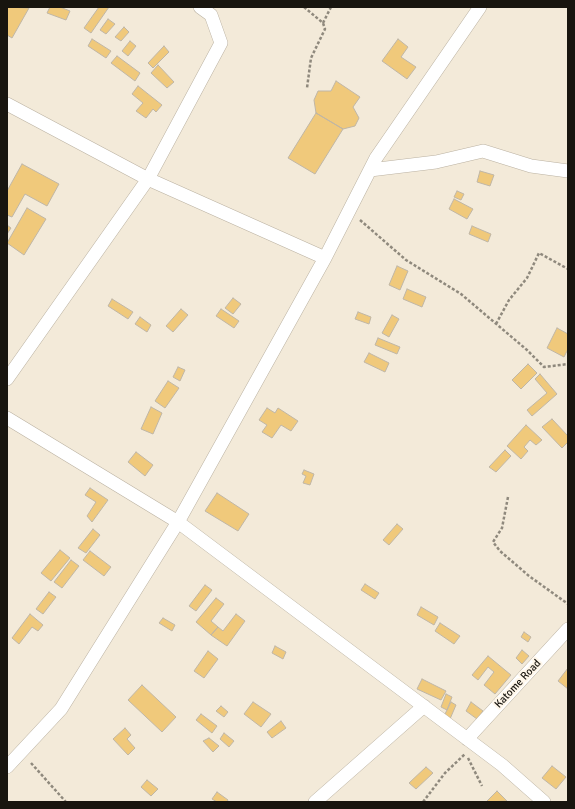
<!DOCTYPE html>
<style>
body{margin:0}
#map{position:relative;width:575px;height:809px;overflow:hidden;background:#f3ead9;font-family:Signika,sans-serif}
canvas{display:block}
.frame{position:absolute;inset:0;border:8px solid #18150f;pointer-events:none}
</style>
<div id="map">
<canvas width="575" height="809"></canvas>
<div class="frame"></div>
</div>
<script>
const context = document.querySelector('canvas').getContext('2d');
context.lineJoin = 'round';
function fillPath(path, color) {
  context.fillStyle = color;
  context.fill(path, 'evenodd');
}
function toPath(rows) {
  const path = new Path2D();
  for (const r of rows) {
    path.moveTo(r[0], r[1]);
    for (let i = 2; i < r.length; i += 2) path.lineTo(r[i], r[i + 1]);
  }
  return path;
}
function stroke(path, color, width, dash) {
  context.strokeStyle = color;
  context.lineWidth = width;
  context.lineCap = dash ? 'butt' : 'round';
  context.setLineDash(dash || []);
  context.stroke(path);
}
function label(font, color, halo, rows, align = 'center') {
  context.font = font + ' Signika,sans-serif';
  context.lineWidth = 4;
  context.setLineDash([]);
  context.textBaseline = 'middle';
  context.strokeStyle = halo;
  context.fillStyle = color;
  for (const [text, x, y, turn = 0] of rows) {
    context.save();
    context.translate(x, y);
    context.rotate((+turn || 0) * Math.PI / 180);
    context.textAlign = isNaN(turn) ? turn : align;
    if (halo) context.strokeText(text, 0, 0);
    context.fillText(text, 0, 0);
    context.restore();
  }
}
const building = toPath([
 [7,7,29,8,12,38,7,35,7,7],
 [50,7,60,7,70,11,66,20,47,13,50,7],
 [99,7,109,7,91,33,84,28,99,7],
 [108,19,115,24,106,34,100,30,108,19],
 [124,27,129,32,121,41,115,37,124,27],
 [92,39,111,51,106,58,88,46,92,39],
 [398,39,408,47,401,57,416,67,407,79,382,61,398,39],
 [130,41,136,46,128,56,122,51,130,41],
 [164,46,169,52,153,68,148,63,164,46],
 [117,56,140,73,135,81,111,63,117,56],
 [158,65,174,82,167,88,151,73,158,65],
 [336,81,360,97,353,107,359,118,355,126,343,129,316,113,314,100,318,91,331,91,336,81],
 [138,86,162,105,156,112,153,109,146,118,136,111,143,103,132,94,138,86],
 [316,113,343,129,315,174,288,158,316,113],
 [22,164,59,184,47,206,25,194,12,217,7,215,7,191,22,164],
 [480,171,494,175,490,186,477,182,480,171],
 [457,191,464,194,461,200,454,197,457,191],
 [454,199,473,209,467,219,449,209,454,199],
 [27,208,46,219,24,255,7,243,27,208],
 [7,225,11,228,7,234,7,225],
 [472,226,491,234,488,242,469,234,472,226],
 [397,266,408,271,400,290,389,285,397,266],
 [407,289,426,297,422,307,403,299,407,289],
 [233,298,241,304,233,314,225,308,233,298],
 [112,299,133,312,128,319,108,306,112,299],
 [181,309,188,315,173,332,166,326,181,309],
 [221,309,239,321,234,328,216,316,221,309],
 [358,312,371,317,369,324,355,319,358,312],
 [392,315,399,319,389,337,382,333,392,315],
 [140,317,151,325,147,332,135,324,140,317],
 [557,328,568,334,568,349,564,357,547,348,557,328],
 [378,338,400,347,397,354,375,345,378,338],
 [369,353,389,363,385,372,364,362,369,353],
 [528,364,537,373,521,389,512,380,528,364],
 [178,367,185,370,180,381,173,377,178,367],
 [540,374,557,394,532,416,527,410,547,393,535,379,540,374],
 [168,381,179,388,165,408,155,401,168,381],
 [151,407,162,413,153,434,141,429,151,407],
 [267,408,275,413,278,408,298,421,291,431,281,425,272,438,262,432,267,425,259,420,267,408],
 [552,419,568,436,568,442,562,448,542,427,552,419],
 [526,425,542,440,536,445,530,440,524,447,528,451,521,459,507,446,526,425],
 [505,450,511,456,496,472,489,467,505,450],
 [136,452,153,465,145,476,128,462,136,452],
 [304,470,314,474,310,485,303,483,306,476,302,474,304,470],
 [90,488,108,500,92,522,87,516,96,502,85,495,90,488],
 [217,493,249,514,238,531,205,511,217,493],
 [397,524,403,529,389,545,383,540,397,524],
 [93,529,100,535,86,553,78,548,93,529],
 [60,550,70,558,51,581,41,573,60,550],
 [90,551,111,567,104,576,83,560,90,551],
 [71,560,79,566,62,588,54,582,71,560],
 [365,584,379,593,375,599,361,590,365,584],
 [205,585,212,590,196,611,189,606,205,585],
 [49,592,56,597,43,614,36,609,49,592],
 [216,598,224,604,211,621,218,627,211,635,196,622,216,598],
 [421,607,438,617,434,625,417,615,421,607],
 [30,614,43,625,38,631,32,627,19,644,12,638,30,614],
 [236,614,245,621,227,646,211,635,218,627,223,631,236,614],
 [163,618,175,625,172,631,159,623,163,618],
 [440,623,460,636,454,644,435,631,440,623],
 [524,632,531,637,528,642,521,637,524,632],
 [275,646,286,652,283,659,272,653,275,646],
 [522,650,529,656,522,664,516,658,522,650],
 [208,651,218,659,204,678,194,671,208,651],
 [488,656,511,675,495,694,484,685,494,672,488,667,478,680,472,675,488,656],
 [568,668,568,689,558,681,568,668],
 [422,679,446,691,441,700,417,689,422,679],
 [142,685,176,717,162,732,128,700,142,685],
 [446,694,452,697,447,710,441,707,446,694],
 [253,702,271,714,261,727,244,714,253,702],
 [451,702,456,705,450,719,444,716,451,702],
 [471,702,483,711,477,719,466,711,471,702],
 [221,706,228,712,224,717,216,711,221,706],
 [201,714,217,726,212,733,196,720,201,714],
 [281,721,286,728,272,738,267,732,281,721],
 [125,728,131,735,127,739,135,748,128,755,113,739,125,728],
 [224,733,234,741,229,747,220,739,224,733],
 [209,738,219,746,213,752,203,741,209,738],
 [552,766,566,777,556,789,542,778,552,766],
 [426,767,433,773,416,789,409,783,426,767],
 [147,780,158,789,151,796,141,787,147,780],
 [497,791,507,801,486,802,497,791],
 [217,792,228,800,227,802,217,802,212,799,217,792]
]);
const path = toPath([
 [304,7,323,23,325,29,311,58,307,88],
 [323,23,331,7],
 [360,220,406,260,461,294,527,350,544,367,568,364],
 [496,324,509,300,527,278,539,253,568,269],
 [508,497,502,528,493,542,500,551,529,576,568,604],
 [468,758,482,786],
 [31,763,66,802],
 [423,802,445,773,465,754]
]);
const street = toPath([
 [7,104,148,179,325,258],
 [370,170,436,162,483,151,531,166,568,171],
 [7,379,148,179,221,43,211,15,200,7],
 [7,418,178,522,502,765,544,802],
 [467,739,568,629],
 [7,767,61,709,178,522,325,258,376,158,480,7],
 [315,802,424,706]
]);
const streetNames = [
 ["Katome Road",518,684,-47]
];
fillPath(building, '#f0c97b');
stroke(building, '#bfb6a6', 1);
stroke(street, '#bab1a1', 14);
stroke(path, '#8f897d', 2.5, [3, 2]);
stroke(street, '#fff', 13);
label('11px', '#18150f', '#fff7ea', streetNames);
</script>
